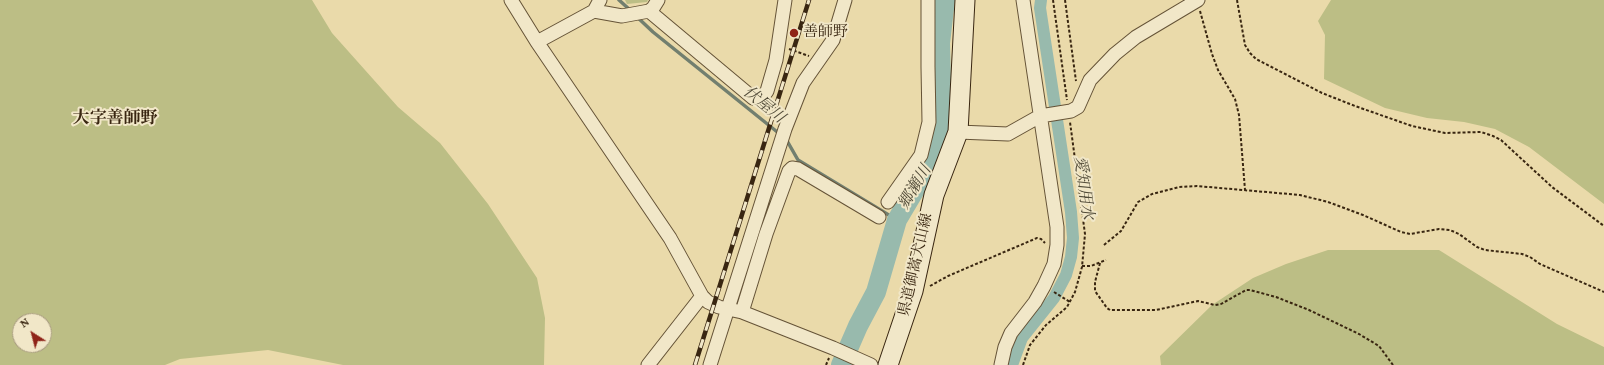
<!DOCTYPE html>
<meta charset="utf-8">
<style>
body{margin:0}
#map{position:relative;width:1604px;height:365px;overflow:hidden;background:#eadaaa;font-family:Vollkorn,serif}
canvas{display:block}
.north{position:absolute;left:12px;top:313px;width:40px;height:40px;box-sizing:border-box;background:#f1e7c8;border:1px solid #a79a7f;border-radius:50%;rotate:324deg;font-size:11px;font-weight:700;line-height:16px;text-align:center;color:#392611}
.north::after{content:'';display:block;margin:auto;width:14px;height:18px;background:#8f2418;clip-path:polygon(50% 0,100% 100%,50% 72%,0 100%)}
</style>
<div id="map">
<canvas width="1604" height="365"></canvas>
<div class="north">N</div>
</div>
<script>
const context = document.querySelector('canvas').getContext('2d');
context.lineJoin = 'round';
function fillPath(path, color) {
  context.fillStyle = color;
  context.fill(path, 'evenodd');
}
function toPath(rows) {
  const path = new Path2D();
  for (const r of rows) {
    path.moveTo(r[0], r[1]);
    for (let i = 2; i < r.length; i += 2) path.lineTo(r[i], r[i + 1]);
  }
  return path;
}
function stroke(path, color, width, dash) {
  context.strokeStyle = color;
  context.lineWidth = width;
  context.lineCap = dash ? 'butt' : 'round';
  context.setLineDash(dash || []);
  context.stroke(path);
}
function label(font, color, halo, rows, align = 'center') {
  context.font = font + ' Vollkorn,"Noto Serif JP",serif';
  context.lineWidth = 4;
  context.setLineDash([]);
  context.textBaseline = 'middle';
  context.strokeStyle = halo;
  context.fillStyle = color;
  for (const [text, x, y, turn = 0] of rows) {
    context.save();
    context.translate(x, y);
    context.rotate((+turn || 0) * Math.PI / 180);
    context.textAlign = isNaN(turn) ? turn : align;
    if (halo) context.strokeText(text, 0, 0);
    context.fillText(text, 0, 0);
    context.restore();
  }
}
const green = toPath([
 [0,0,312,0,332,33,398,107,440,143,488,204,537,278,545,318,544,365,343,365,268,350,180,359,165,365,0,365],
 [20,321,44,321,44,345,20,345],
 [625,0,648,0,647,2,627,4],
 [1331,0,1604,0,1604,204,1529,147,1495,129,1464,122,1427,118,1385,108,1324,79,1325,35,1318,21],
 [1328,250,1439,250,1557,324,1604,347,1604,365,1161,365,1160,356,1212,305,1253,278,1286,264]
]);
const stream = toPath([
 [619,0,630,10],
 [636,16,653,32,781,135],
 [786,139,798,160,897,220]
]);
const canal = toPath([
 [1012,365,1022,338,1054,298,1066,275,1071,257,1073,238,1071,212,1040,8,1041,0]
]);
const river = toPath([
 [841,365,858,326,876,292,897,220,932,161,942,118,940,43,945,0]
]);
const path = toPath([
 [1053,0,1067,100],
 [1065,0,1076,81],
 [1237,0,1245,45,1250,53,1256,59,1322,93,1355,106,1412,126,1445,133,1481,132,1493,136,1501,140,1552,187,1604,226],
 [1200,11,1212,54,1218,70,1235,99,1239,115,1245,190],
 [789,49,809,56],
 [1104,245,1121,231,1138,202,1152,194,1179,187,1197,186,1300,195,1328,202,1363,215,1401,232,1410,234,1439,229,1450,230,1459,234,1477,247,1485,250,1522,254,1530,257,1540,264,1604,292],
 [1100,263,1095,282,1095,291,1107,308,1110,310,1156,310,1198,301,1215,305,1221,304,1246,290,1250,290,1276,297,1309,310,1359,334,1379,346,1393,365],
 [1082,266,1091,266,1106,260],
 [930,286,948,276,1030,241,1037,238,1041,239,1045,243],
 [1054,292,1070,302],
 [826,365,829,358],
 [1023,365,1030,345,1046,325,1067,307,1075,292,1082,267,1085,234,1070,122]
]);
const minor = toPath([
 [511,0,537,42,670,238,702,296,708,302,719,307,742,312,833,348,871,365],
 [594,11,622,16,649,11,653,8,658,0],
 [649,11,753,98,761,99,767,91,776,60,785,0],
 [537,42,594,11,600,0],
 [958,132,1008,134,1040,116,1071,111,1078,107,1090,80,1115,54,1136,37,1198,0],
 [888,202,921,155,929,122,928,67,928,0],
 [742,312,766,234,789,171,792,168,798,169,879,217],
 [648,365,702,296],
 [710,365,785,129,803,83,833,40,845,0],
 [1001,365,1005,347,1011,333,1035,302,1044,286,1054,264,1057,245,1057,227,1023,0]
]);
const secondary = toPath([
 [888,365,913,291,934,195,958,132,965,0]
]);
const rail = toPath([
 [695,365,809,0]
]);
const markers = [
 [794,33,5,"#8f2418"]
];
const poiNames = [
 ["善師野",803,33]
];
const streetNames = [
 ["県道御嵩犬山線",917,265,-77]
];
const waterNames = [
 ["伏屋川",763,106,39],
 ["郷瀬川",916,188,-59],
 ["愛知用水",1082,188,82]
];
const quarterNames = [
 ["大字善師野",115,120]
];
fillPath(green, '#bcbe85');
stroke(stream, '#727f6f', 3.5);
stroke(canal, '#98baad', 12);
stroke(river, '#98baad', 20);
stroke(minor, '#655337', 15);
stroke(secondary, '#392611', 21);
stroke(path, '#392611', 2, [3, 2]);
stroke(minor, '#f1e7c8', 13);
stroke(secondary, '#f1e7c8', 19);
stroke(rail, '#392611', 4.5);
stroke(rail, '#f1e7c8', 3, [9]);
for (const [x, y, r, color] of markers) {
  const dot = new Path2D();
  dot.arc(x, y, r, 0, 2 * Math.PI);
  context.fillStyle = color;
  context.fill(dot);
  stroke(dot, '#f1e7c8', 1.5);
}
label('15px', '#392611', '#f1e7c8', poiNames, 'left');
label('15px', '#392611', '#f1e7c8', streetNames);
label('italic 16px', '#514b38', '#f1e7c8', waterNames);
label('bold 17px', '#392611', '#f1e7c8', quarterNames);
</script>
